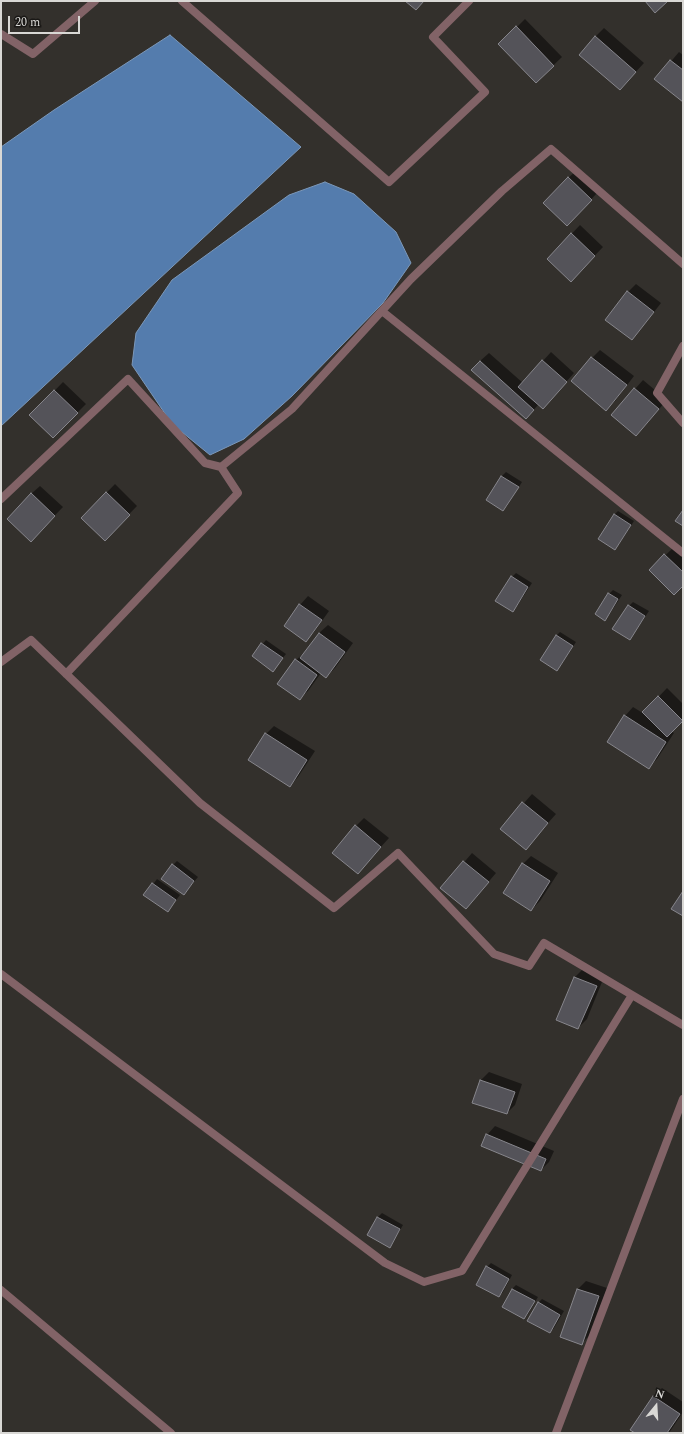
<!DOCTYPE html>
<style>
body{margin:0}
#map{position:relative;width:684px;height:1434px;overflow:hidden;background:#33302c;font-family:Spectral,serif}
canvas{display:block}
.frame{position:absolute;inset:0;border:2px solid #d9d8d5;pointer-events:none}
.north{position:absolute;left:636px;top:1386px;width:40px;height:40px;-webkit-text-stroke:3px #1a1816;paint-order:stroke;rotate:18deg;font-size:11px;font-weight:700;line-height:16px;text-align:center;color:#d9d8d5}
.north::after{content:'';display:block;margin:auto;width:14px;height:18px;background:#d9d8d5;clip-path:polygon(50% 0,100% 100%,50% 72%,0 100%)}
.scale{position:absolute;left:8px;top:16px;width:72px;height:18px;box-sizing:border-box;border:2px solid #d9d8d5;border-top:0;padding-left:5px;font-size:12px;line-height:14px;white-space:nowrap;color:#d9d8d5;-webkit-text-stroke:3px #1a1816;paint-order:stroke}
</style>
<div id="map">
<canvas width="684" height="1434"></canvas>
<div class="frame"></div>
<div class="north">N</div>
<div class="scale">20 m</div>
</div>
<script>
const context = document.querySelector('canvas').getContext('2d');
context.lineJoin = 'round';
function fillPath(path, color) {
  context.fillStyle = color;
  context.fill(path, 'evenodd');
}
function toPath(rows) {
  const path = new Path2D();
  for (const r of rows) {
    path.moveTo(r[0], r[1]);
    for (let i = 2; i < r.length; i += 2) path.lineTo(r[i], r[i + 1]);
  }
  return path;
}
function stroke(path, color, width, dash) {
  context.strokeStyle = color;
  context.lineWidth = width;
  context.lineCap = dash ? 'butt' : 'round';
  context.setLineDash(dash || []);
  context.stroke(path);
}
const water = toPath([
 [170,35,301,147,1,426,1,147,54,110,170,35],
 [325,182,354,194,396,232,411,263,383,303,292,396,244,439,210,455,172,424,132,365,136,333,172,280,289,195,325,182]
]);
const shadow = toPath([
 [525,19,562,57,536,82,500,44],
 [604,28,644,63,620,89,595,37],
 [679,52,683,55,683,101,656,79],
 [577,170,599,191,567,225,568,178],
 [580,225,603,247,579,272,548,259],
 [636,284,661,303,640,330,632,339,628,292],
 [600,350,634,376,615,401,606,409,592,358],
 [551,352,574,373,551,399,539,404,526,418,480,361,489,353,523,383],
 [643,380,667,400,636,435,612,415],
 [63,382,86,404,53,437,31,415],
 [506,472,522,482,507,506,503,510,487,500,502,476],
 [115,484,137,506,105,539,82,518],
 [40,486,63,507,31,540,31,494],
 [618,511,634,521,619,544,615,548,614,515],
 [674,547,683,556,683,584,650,570],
 [516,573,532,583,517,606,513,610,497,600,512,577],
 [613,590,622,595,609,615,605,619,609,594],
 [308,596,329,611,314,632,306,640,300,605],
 [633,602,649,611,633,635,629,639,629,606],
 [328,625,353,643,335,668,326,677,321,673,308,691,299,699,296,660,305,652,319,633],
 [560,632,576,642,561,665,557,669,556,636],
 [266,640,286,654,273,670,253,656],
 [667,688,683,704,683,719,671,731,674,733,657,759,649,767,625,716,633,707,646,715,644,712],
 [274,726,315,751,298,777,290,786,266,734],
 [532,794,556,814,525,849,501,829],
 [364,818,389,838,358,872,356,826],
 [472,853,496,873,474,899,442,888],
 [531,856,558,873,540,901,531,910,523,864],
 [177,861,198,877,187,890,173,865],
 [157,879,180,895,168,911,145,895],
 [583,969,604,977,587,1019,578,1028,558,1019,575,977],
 [489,1072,522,1084,515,1105,507,1113,481,1080],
 [495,1126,554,1151,549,1162,541,1170,487,1135],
 [382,1213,403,1225,393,1242,389,1246,368,1235,378,1217],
 [491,1263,512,1275,503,1292,499,1296,487,1267],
 [586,1281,607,1288,590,1335,582,1343,578,1289],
 [516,1285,538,1297,528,1314,524,1318,503,1306,512,1289],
 [542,1299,564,1311,554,1328,550,1332,538,1303],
 [662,1388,683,1402,683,1412,669,1433,637,1433,653,1397]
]);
const building = toPath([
 [405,1,424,1,416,10,405,1],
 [645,1,668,1,655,13,645,1],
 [516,26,554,66,536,83,498,44,516,26],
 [595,36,636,72,620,90,579,55,595,36],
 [670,60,683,70,683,102,654,79,670,60],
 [568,177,592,200,567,226,543,203,568,177],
 [571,233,595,256,571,282,547,259,571,233],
 [627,291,654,312,632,340,605,320,627,291],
 [591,357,627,385,606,411,571,381,591,357],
 [542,360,567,382,543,409,518,387,542,360],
 [480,361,534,410,526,419,471,370,480,361],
 [634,388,659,409,636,436,611,415,634,388],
 [54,390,78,413,53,438,29,415,54,390],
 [501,476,519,487,503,511,486,500,501,476],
 [106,492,130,515,105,541,81,518,106,492],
 [31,493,55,516,31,542,7,519,31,493],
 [683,510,683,526,675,521,683,510],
 [614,514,631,525,615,550,598,539,614,514],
 [664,554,683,572,683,586,674,595,649,570,664,554],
 [511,576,528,587,513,612,495,601,511,576],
 [608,593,618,599,605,621,595,614,608,593],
 [299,604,322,620,306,642,284,626,299,604],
 [628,605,645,616,630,640,612,629,628,605],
 [319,633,345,652,326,678,300,658,319,633],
 [556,635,573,646,557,671,540,660,556,635],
 [261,643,283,658,273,672,252,656,261,643],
 [295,659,317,675,300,700,277,684,295,659],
 [658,696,683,721,667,737,642,712,658,696],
 [624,715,666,742,649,769,607,742,624,715],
 [265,733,307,760,290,787,248,760,265,733],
 [522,802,548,823,526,850,500,829,522,802],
 [355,825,381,847,358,874,332,853,355,825],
 [463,861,489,882,466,909,440,888,463,861],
 [522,863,550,881,531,911,503,893,522,863],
 [172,864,194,881,184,895,161,879,172,864],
 [152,883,176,900,168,912,143,895,152,883],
 [683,891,683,916,671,909,683,891],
 [574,977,597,986,578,1029,556,1020,574,977],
 [480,1080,515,1092,507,1114,472,1103,480,1080],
 [486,1134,546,1159,541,1171,481,1146,486,1134],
 [377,1217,400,1229,390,1248,367,1235,377,1217],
 [486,1266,509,1279,499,1297,476,1285,486,1266],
 [512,1289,535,1301,524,1319,502,1307,512,1289],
 [577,1289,599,1296,582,1345,560,1337,577,1289],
 [538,1302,560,1315,550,1333,527,1321,538,1302],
 [653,1396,680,1414,667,1433,635,1433,630,1430,653,1396]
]);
const street = toPath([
 [182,1,389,182,485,92,433,37,469,1],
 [1,34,33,54,95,1],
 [382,311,683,553],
 [683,346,657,393,683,423],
 [221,467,292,409,411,279,502,191,551,149,683,264],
 [1,499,128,379,205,463,221,467,238,493,66,674],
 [1,662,31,640,200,803,334,908,398,853,494,954,529,966,544,943,683,1025],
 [1,974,385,1263,424,1282,462,1271,632,995],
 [1,1290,171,1433],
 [556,1433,683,1099]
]);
fillPath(water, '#547cad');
stroke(water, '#7c98b9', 1);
fillPath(shadow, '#0007');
fillPath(building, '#545359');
stroke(building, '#87868c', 1);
stroke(street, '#826367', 8);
</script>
